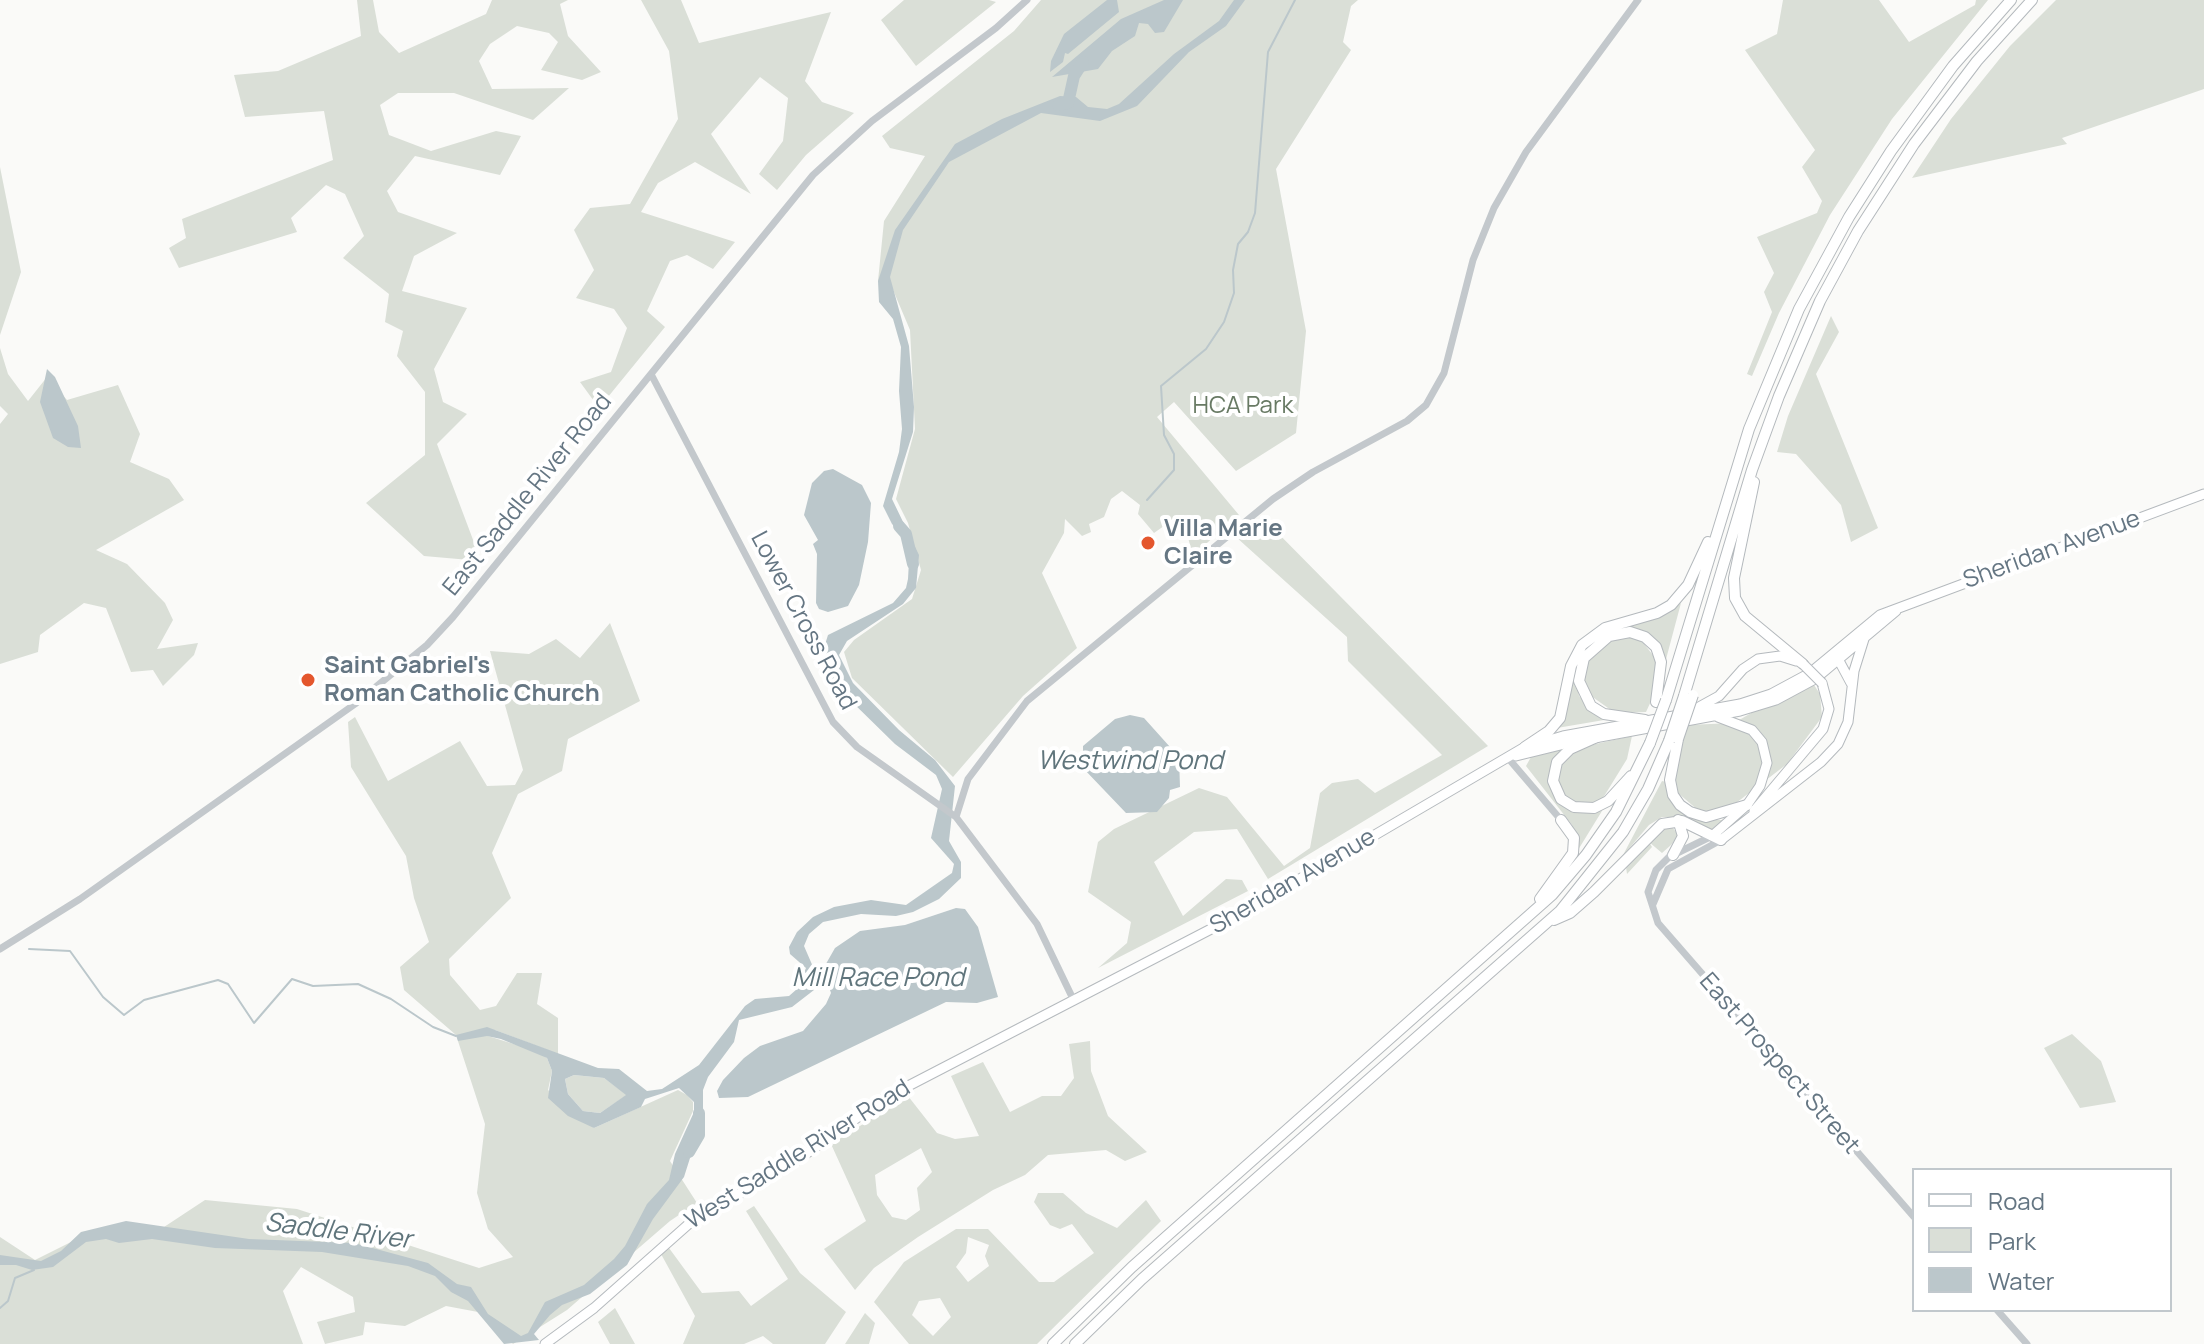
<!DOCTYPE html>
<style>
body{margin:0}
#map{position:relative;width:2204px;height:1344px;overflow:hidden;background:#fafaf8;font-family:Manrope,sans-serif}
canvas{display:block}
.legend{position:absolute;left:1912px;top:1168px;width:260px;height:144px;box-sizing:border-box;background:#fff;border:2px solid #c1c8cd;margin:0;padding:10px 14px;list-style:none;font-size:24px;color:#657683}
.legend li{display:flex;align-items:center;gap:16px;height:40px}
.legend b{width:40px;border:2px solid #c1c8cd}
</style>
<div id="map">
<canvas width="2204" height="1344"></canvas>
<ul class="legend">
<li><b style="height:10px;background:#fff"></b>Road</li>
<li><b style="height:22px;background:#dadfd7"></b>Park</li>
<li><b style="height:22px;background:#bbc7cb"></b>Water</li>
</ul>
</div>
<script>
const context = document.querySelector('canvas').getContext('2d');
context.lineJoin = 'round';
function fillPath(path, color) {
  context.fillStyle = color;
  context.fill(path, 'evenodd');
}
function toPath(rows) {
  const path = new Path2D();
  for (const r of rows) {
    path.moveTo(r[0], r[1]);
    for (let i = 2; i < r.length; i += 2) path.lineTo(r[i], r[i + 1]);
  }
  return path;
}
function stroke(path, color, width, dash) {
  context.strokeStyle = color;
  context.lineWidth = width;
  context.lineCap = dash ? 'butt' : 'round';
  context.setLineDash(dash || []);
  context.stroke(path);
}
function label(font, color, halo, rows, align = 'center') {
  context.font = font + ' Manrope,sans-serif';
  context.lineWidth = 8;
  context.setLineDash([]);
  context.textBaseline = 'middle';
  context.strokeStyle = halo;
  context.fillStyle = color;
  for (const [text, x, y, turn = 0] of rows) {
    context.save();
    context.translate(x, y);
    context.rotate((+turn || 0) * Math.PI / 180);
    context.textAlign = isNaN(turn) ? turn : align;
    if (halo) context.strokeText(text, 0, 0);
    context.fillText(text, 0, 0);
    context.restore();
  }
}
const green = toPath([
 [357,0,373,0,379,32,399,53,486,14,492,0,568,0,560,4,568,36,601,72,582,80,541,70,558,42,549,33,517,26,490,44,479,61,492,89,569,88,533,120,454,93,398,93,380,105,389,135,431,151,496,131,521,136,500,175,415,156,387,191,398,212,457,233,414,256,402,291,467,308,434,369,443,402,467,414,437,444,481,561,424,556,366,503,425,455,425,392,397,356,403,331,385,322,389,294,343,258,364,236,345,194,326,185,291,218,297,232,179,268,169,248,186,238,182,219,333,160,324,111,245,117,234,75,278,71,361,36],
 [641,0,681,0,699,43,831,12,805,81,822,102,854,113,806,155,777,190,759,174,783,141,788,98,760,77,711,134,751,194,695,162,658,183,641,212,735,242,713,269,687,255,670,261,647,311,665,327,599,408,580,382,611,372,627,328,614,309,576,298,594,270,574,230,590,208,630,204,678,119,669,51],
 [904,0,989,0,996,2,916,66,881,20],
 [1041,0,1358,0,1351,6,1343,42,1351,50,1276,169,1306,331,1296,433,1236,471,1174,402,1157,417,1239,515,1200,549,1191,549,1185,526,1178,516,1154,533,1138,514,1140,505,1122,491,1111,499,1104,517,1089,524,1091,532,1082,536,1065,519,1064,533,1042,573,1077,648,1023,696,953,777,852,678,844,652,854,640,912,599,921,570,908,523,896,499,915,429,910,330,888,278,878,281,884,221,925,156,890,148,882,136,1014,31],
 [1783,0,1879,0,1909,42,1975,5,1976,0,1988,0,1892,119,1830,215,1779,313,1752,376,1747,374,1772,312,1764,292,1774,273,1757,237,1817,213,1822,201,1802,167,1815,150,1745,50,1777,34],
 [2056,0,2204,0,2204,89,2062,138,2067,144,1912,178,1951,119,2010,46],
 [0,167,21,272,0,335],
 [1831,316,1839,332,1816,374,1878,528,1851,542,1841,505,1796,454,1777,452,1788,416],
 [0,348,8,374,28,401,47,377,67,400,118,385,140,434,130,462,169,479,184,500,96,550,127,564,165,603,173,620,157,649,198,643,194,655,163,686,153,670,131,672,106,608,84,603,40,635,38,652,0,664,0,424,8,414,0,406],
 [1263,518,1488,746,1268,879,1237,829,1194,832,1154,862,1183,916,1226,879,1242,880,1248,891,1098,968,1127,943,1131,922,1088,892,1098,842,1114,829,1199,788,1227,797,1284,866,1310,848,1320,793,1332,783,1358,779,1375,793,1442,755,1348,661,1347,637,1236,537],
 [1681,603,1665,663,1654,638,1641,630,1624,628,1657,618],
 [610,623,640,701,568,739,562,771,518,794,492,853,511,898,449,959,450,975,480,1010,496,1006,517,973,542,973,537,1004,558,1018,558,1054,495,1030,488,1036,533,1050,547,1058,552,1071,548,1090,594,1128,678,1090,687,1095,693,1102,693,1111,670,1161,697,1203,670,1221,567,1310,513,1344,478,1312,446,1306,405,1326,365,1322,363,1335,325,1344,317,1322,355,1312,353,1297,301,1267,283,1291,303,1344,0,1344,0,1237,35,1260,85,1235,161,1229,205,1200,297,1209,479,1268,513,1257,488,1229,477,1193,485,1124,456,1035,404,990,400,967,429,942,414,898,406,856,351,767,348,722,355,717,388,781,460,741,487,786,515,785,523,770,490,651,529,654,556,639,580,658],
 [1626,636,1641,640,1656,659,1652,699,1646,712,1615,713,1580,688,1582,657,1596,643],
 [1573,669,1576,669,1579,696,1604,720,1557,728,1568,706],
 [1810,679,1820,694,1822,717,1787,764,1736,803,1711,811,1699,811,1678,793,1672,776,1687,725,1734,723],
 [1632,736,1627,759,1603,798,1595,803,1574,803,1562,793,1557,782,1557,761,1568,750],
 [1561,749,1550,768,1552,791,1591,812,1602,811,1578,850,1572,825,1526,766,1531,757],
 [1662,781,1666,782,1668,791,1705,820,1725,820,1709,833,1684,817,1662,817,1649,825,1622,857],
 [1670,825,1679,835,1671,845,1662,853,1649,842,1652,847,1627,874,1626,867,1649,838],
 [2072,1034,2101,1061,2116,1102,2080,1108,2044,1048],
 [1090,1041,1091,1071,1108,1116,1147,1152,1125,1161,1106,1150,1048,1155,1025,1175,993,1190,918,1237,874,1268,855,1290,824,1249,866,1221,831,1144,908,1096,937,1133,955,1139,979,1136,951,1076,983,1062,1010,1112,1042,1096,1061,1096,1074,1078,1069,1044],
 [921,1148,932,1172,917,1188,920,1210,906,1220,892,1217,877,1195,875,1175],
 [574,1075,604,1078,627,1095,600,1113,583,1111,568,1094,565,1079],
 [1038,1193,1063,1193,1086,1213,1117,1228,1146,1200,1161,1221,1037,1344,909,1344,874,1302,904,1262,956,1229,988,1229,1039,1282,1054,1282,1094,1253,1072,1224,1060,1229,1050,1225,1034,1202],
 [968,1237,989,1245,985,1256,989,1266,968,1282,956,1267,966,1253],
 [940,1298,951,1317,933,1336,912,1315,919,1301],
 [754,1206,800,1273,846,1312,825,1344,773,1344,763,1336,744,1344,683,1344,695,1316,661,1254,669,1248,702,1293,739,1291,751,1306,788,1279,746,1211],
 [615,1308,635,1344,610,1344,598,1322],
 [865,1313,875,1323,869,1344,845,1344]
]);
const water = toPath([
 [1107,0,1117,0,1119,12,1068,54,1065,53,1063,62,1050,72,1051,61,1064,34],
 [1164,0,1183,0,1164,32,1155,33,1148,24,1139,23,1135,36,1112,51,1098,69,1052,77,1121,19],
 [1234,0,1245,0,1226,26,1189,52,1137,106,1100,121,1041,113,949,162,903,230,890,277,909,346,914,407,913,432,892,499,919,555,916,588,903,604,847,641,839,655,853,683,899,730,935,760,955,786,949,841,961,862,961,878,939,899,913,912,896,916,861,914,823,922,809,934,804,946,817,976,814,990,792,1007,739,1020,734,1042,708,1077,703,1090,703,1117,684,1177,653,1219,627,1265,590,1294,562,1305,550,1315,534,1334,539,1340,504,1344,468,1301,451,1292,435,1276,408,1266,322,1252,215,1248,152,1239,119,1243,106,1239,86,1242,53,1267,32,1270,16,1265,0,1265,0,1255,41,1261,61,1251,81,1232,126,1221,249,1239,354,1243,428,1263,457,1284,471,1287,488,1314,521,1336,528,1333,545,1302,584,1285,614,1259,625,1246,647,1204,669,1180,675,1154,694,1112,694,1102,679,1088,645,1099,641,1107,594,1128,568,1116,548,1098,552,1071,547,1058,501,1039,487,1036,458,1041,456,1035,487,1027,598,1068,619,1069,647,1091,662,1089,699,1065,745,1006,755,999,789,996,797,989,806,968,790,954,789,947,797,932,813,917,834,907,871,900,906,905,952,873,954,864,931,838,942,789,936,775,895,744,847,697,834,683,822,654,828,635,893,603,906,588,908,579,910,543,892,524,883,506,899,452,902,429,899,391,901,347,893,319,879,302,878,281,895,230,955,144,1002,119,1060,96,1076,97,1088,107,1107,109,1119,104,1174,54,1219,21],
 [574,1075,604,1078,626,1095,600,1113,583,1111,568,1094,565,1079],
 [47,369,55,377,78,426,81,448,68,447,53,438,40,402],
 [833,469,862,485,871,503,868,542,859,585,848,606,828,612,819,609,816,603,817,554,813,544,818,540,804,515,812,483,824,471],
 [1130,715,1144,718,1179,757,1180,787,1170,790,1169,798,1157,812,1126,813,1083,768,1083,746,1115,719],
 [956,908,965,909,978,927,998,997,977,1003,946,1002,748,1097,719,1098,717,1091,723,1080,744,1058,760,1046,803,1031,826,1004,831,993,823,969,835,948,860,931,905,925]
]);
const stream = toPath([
 [1147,500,1174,470,1174,454,1164,435,1161,386,1206,349,1224,322,1234,293,1233,270,1238,244,1248,232,1255,213,1268,52,1295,0],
 [29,949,70,951,103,997,124,1015,144,1000,218,980,228,984,254,1023,292,979,313,986,358,984,391,999,433,1027,456,1036],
 [0,1308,8,1301,15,1278,34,1270]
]);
const river = toPath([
 [1058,105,1068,103,1074,76,1083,62],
 [899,526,906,534,913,564],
 [689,1152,699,1135,699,1113]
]);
const minor = toPath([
 [652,376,833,722,857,747,956,817,1037,924,1074,1001],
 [1508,758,1561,820],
 [956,817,968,779,1027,701,1273,499,1313,472,1407,421,1426,405,1444,373,1473,260,1494,208,1526,152,1638,0],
 [1712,836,1669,857,1656,870,1648,892,1658,923,1914,1217],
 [1653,904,1668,869,1721,840],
 [0,949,80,899,355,704,427,645,453,617,813,175,872,121,996,28,1027,0],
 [1997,1310,2027,1344]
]);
const major = toPath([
 [1836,655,1851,683],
 [1699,707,1719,696,1743,669,1758,659,1780,656,1796,661],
 [1516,756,1573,742,1740,711,1776,700,1815,679,1896,611],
 [1754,811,1823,729,1829,709,1822,683],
 [1712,836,1747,805,1760,786,1767,763,1762,742,1752,730,1718,717],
 [1721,840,1821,762,1838,744,1848,722,1854,671,1864,639],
 [545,1344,594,1308,691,1222,793,1163,885,1098,1240,914,1525,747,1563,736,1740,704,1771,694,1810,673,1880,615,2204,494]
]);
const highway = toPath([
 [1754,482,1734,578,1735,598,1745,616,1803,664],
 [1684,696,1752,470,1779,396,1820,301,1858,231,1914,144,1977,61,2032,0],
 [1666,700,1749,429,1799,309,1849,217,1891,151,1953,66,2011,0],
 [1645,720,1604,714,1591,706,1579,681,1584,658,1609,636,1630,632,1645,637,1656,647,1661,662,1656,702],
 [1599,736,1570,749,1557,762,1553,781,1561,799,1574,807,1594,808,1608,801,1631,776],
 [1678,739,1670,780,1673,795,1680,805,1690,812,1706,817,1747,805],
 [1525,747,1549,731,1560,718,1571,666,1582,645,1605,628,1657,613,1671,605,1688,585,1708,542],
 [1673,855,1683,836,1678,820],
 [1540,899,1573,853,1574,838,1561,820],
 [1554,920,1570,913,1594,892,1662,824,1682,821,1721,840],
 [1053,1344,1132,1267,1552,895,1586,855,1616,812,1650,743],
 [1075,1344,1142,1279,1560,911,1623,832,1648,789,1669,741]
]);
const majorBridge = toPath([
 [1803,664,1822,683]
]);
const highwayBridge = toPath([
 [1678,739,1693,695],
 [1669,741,1684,696],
 [1650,743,1666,700]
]);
const markers = [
 [1148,543,8,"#e4572e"],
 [308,680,8,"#e4572e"]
];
const parkNames = [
 ["HCA Park",1243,406]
];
const streetNames = [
 ["East Saddle River Road",528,495,-51],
 ["Sheridan Avenue",2052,550,-20],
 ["Lower Cross Road",803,621,62],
 ["Sheridan Avenue",1293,882,-30],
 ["East Prospect Street",1779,1064,49],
 ["West Saddle River Road",798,1155,-32]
];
const poiNames = [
 ["Villa Marie",1164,529],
 ["Claire",1164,557],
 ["Saint Gabriel's",324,666],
 ["Roman Catholic Church",324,694]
];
const waterNames = [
 ["Westwind Pond",1130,762],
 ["Mill Race Pond",878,979],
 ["Saddle River",338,1232,7]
];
fillPath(green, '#dadfd7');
fillPath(water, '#bbc7cb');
stroke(stream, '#bbc7cb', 2);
stroke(river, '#bbc7cb', 12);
stroke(major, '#b5babe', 11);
stroke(highway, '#b4b9bd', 12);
stroke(minor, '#c3c8cc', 7);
stroke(major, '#fff', 9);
stroke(highway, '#fff', 10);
stroke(majorBridge, '#b5babe', 11, []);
stroke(highwayBridge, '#b4b9bd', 12, []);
stroke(majorBridge, '#fff', 9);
stroke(highwayBridge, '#fff', 10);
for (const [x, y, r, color] of markers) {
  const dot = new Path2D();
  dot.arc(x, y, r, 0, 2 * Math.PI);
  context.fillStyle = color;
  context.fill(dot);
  stroke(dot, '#fff', 3);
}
label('24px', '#687a64', '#fff', parkNames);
label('24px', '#657683', '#fff', streetNames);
label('bold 24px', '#657683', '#fff', poiNames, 'left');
label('italic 26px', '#60757c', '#fff', waterNames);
</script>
